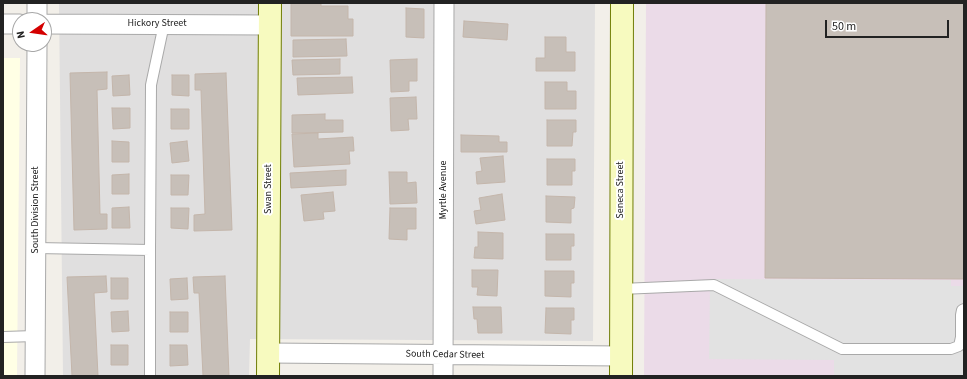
<!DOCTYPE html>
<style>
body{margin:0}
#map{position:relative;width:967px;height:379px;overflow:hidden;background:#f2efe9;font-family:"Source Sans 3",sans-serif}
canvas{display:block}
.frame{position:absolute;inset:0;border:4px solid #222;pointer-events:none}
.north{position:absolute;left:12px;top:12px;width:40px;height:40px;box-sizing:border-box;background:#fff;border:1px solid #a7a7a7;border-radius:50%;rotate:257deg;font-size:11px;font-weight:700;line-height:16px;text-align:center;color:#222}
.north::after{content:'';display:block;margin:auto;width:14px;height:18px;background:#d40000;clip-path:polygon(50% 0,100% 100%,50% 72%,0 100%)}
.scale{position:absolute;left:825px;top:20px;width:124px;height:18px;box-sizing:border-box;border:2px solid #222;border-top:0;padding-left:5px;font-size:12px;line-height:14px;white-space:nowrap;color:#222;-webkit-text-stroke:3px #fff;paint-order:stroke}
</style>
<div id="map">
<canvas width="967" height="379"></canvas>
<div class="frame"></div>
<div class="north">N</div>
<div class="scale">50 m</div>
</div>
<script>
const context = document.querySelector('canvas').getContext('2d');
context.lineJoin = 'round';
function fillPath(path, color) {
  context.fillStyle = color;
  context.fill(path, 'evenodd');
}
function toPath(rows) {
  const path = new Path2D();
  for (const r of rows) {
    path.moveTo(r[0], r[1]);
    for (let i = 2; i < r.length; i += 2) path.lineTo(r[i], r[i + 1]);
  }
  return path;
}
function stroke(path, color, width, dash) {
  context.strokeStyle = color;
  context.lineWidth = width;
  context.lineCap = dash ? 'butt' : 'round';
  context.setLineDash(dash || []);
  context.stroke(path);
}
function label(font, color, halo, rows, align = 'center') {
  context.font = font + ' "Source Sans 3",sans-serif';
  context.lineWidth = 4;
  context.setLineDash([]);
  context.textBaseline = 'middle';
  context.strokeStyle = halo;
  context.fillStyle = color;
  for (const [text, x, y, turn = 0] of rows) {
    context.save();
    context.translate(x, y);
    context.rotate((+turn || 0) * Math.PI / 180);
    context.textAlign = isNaN(turn) ? turn : align;
    if (halo) context.strokeText(text, 0, 0);
    context.fillText(text, 0, 0);
    context.restore();
  }
}
const residential = toPath([
 [59,3,595,3,593,341,250,339,249,376,63,376]
]);
const industrial = toPath([
 [646,3,964,3,964,376,644,376]
]);
const education = toPath([
 [3,58,20,58,17,376,3,376]
]);
const parking = toPath([
 [710,279,951,280,951,286,964,286,964,376,834,376,834,360,709,359]
]);
const building = toPath([
 [291,3,321,3,321,6,348,6,348,19,353,19,353,36,291,36,291,3],
 [766,3,964,3,964,279,765,278,766,3],
 [406,8,424,9,424,38,406,37,406,8],
 [464,21,508,24,507,40,463,37,464,21],
 [545,37,566,37,566,52,575,52,575,71,536,71,536,58,545,58,545,37],
 [346,39,347,56,293,57,293,40,346,39],
 [340,59,340,74,293,75,292,60,340,59],
 [417,59,417,81,409,81,409,91,391,92,390,60,417,59],
 [107,72,107,89,97,90,100,214,107,214,107,229,74,230,70,73,107,72],
 [226,73,232,230,194,231,194,215,205,214,201,90,195,90,195,74,226,73],
 [129,75,130,95,113,96,112,76,129,75],
 [172,75,189,75,189,96,172,95,172,75],
 [352,77,353,93,298,95,297,78,352,77],
 [545,82,567,82,567,91,576,91,576,109,545,109,545,82],
 [416,97,417,119,408,119,409,130,391,131,390,98,416,97],
 [112,108,130,108,130,128,113,129,112,108],
 [171,109,189,109,189,129,171,129,171,109],
 [325,114,325,120,343,120,343,132,292,133,292,115,325,114],
 [547,120,576,120,576,132,573,132,572,146,547,146,547,120],
 [318,133,318,139,353,137,354,151,349,151,350,164,294,167,292,134,318,133],
 [461,135,499,136,499,142,507,142,507,152,461,152,461,135],
 [112,141,129,142,129,162,112,162,112,141],
 [187,141,189,161,172,163,170,143,187,141],
 [503,156,505,182,477,184,476,172,482,171,480,158,503,156],
 [547,159,575,159,575,171,572,171,572,185,547,185,547,159],
 [346,170,346,185,291,188,290,173,346,170],
 [389,172,407,172,407,183,416,182,417,203,390,204,389,172],
 [129,174,129,194,112,194,112,175,129,174],
 [171,175,189,175,188,195,171,195,171,175],
 [333,192,335,211,323,212,324,219,304,221,301,195,333,192],
 [502,194,505,220,476,224,474,211,481,210,479,198,502,194],
 [546,196,575,197,574,208,571,209,571,223,546,222,546,196],
 [129,207,130,228,112,228,112,208,129,207],
 [171,208,189,208,188,229,171,228,171,208],
 [390,208,416,208,416,229,407,229,407,240,389,239,390,208],
 [478,232,503,233,503,259,474,258,475,247,478,247,478,232],
 [546,234,574,234,574,246,571,246,571,260,546,260,546,234],
 [472,270,498,270,497,296,477,295,478,287,472,287,472,270],
 [545,271,574,271,574,283,571,283,571,297,545,296,545,271],
 [106,276,107,292,94,293,98,376,72,376,67,277,106,276],
 [225,276,229,376,203,376,199,293,194,293,193,277,225,276],
 [111,278,128,278,128,299,111,299,111,278],
 [187,278,188,299,171,300,170,279,187,278],
 [473,307,501,307,502,333,478,333,477,319,474,319,473,307],
 [546,308,574,308,574,320,571,320,571,334,545,333,546,308],
 [128,311,129,331,112,332,111,312,128,311],
 [170,312,188,312,188,332,170,332,170,312],
 [111,345,128,345,128,365,111,365,111,345],
 [170,345,187,345,188,365,170,366,170,345]
]);
const lane = toPath([
 [36,248,150,250,150,376],
 [150,250,151,85,164,24],
 [621,289,714,285,842,349,951,349,959,346,961,337,961,315,962,310,964,309],
 [3,337,35,336]
]);
const street = toPath([
 [37,20,37,3],
 [3,24,20,24],
 [44,24,270,25],
 [268,353,621,356],
 [35,376,37,44],
 [443,376,444,3]
]);
const secondary = toPath([
 [268,376,270,3],
 [621,376,622,3]
]);
const streetNames = [
 ["Hickory Street",157,24],
 ["Swan Street",269,189,-90],
 ["Myrtle Avenue",444,190,-90],
 ["Seneca Street",621,190,-90],
 ["South Division Street",36,210,-90],
 ["South Cedar Street",445,355,1]
];
fillPath(residential, '#e0dfdf');
fillPath(industrial, '#ebdbe8');
fillPath(education, '#ffffe5');
fillPath(parking, '#e2e2e2');
fillPath(building, '#c7bfb8');
stroke(building, '#c4b6ab', 1);
stroke(lane, '#a9a9a9', 12);
stroke(street, '#a9a9a9', 21);
stroke(secondary, '#707d05', 24);
stroke(lane, '#fff', 10);
stroke(street, '#fff', 19);
stroke(secondary, '#f7fabf', 22);
label('10px', '#222', '#fff', streetNames);
</script>
